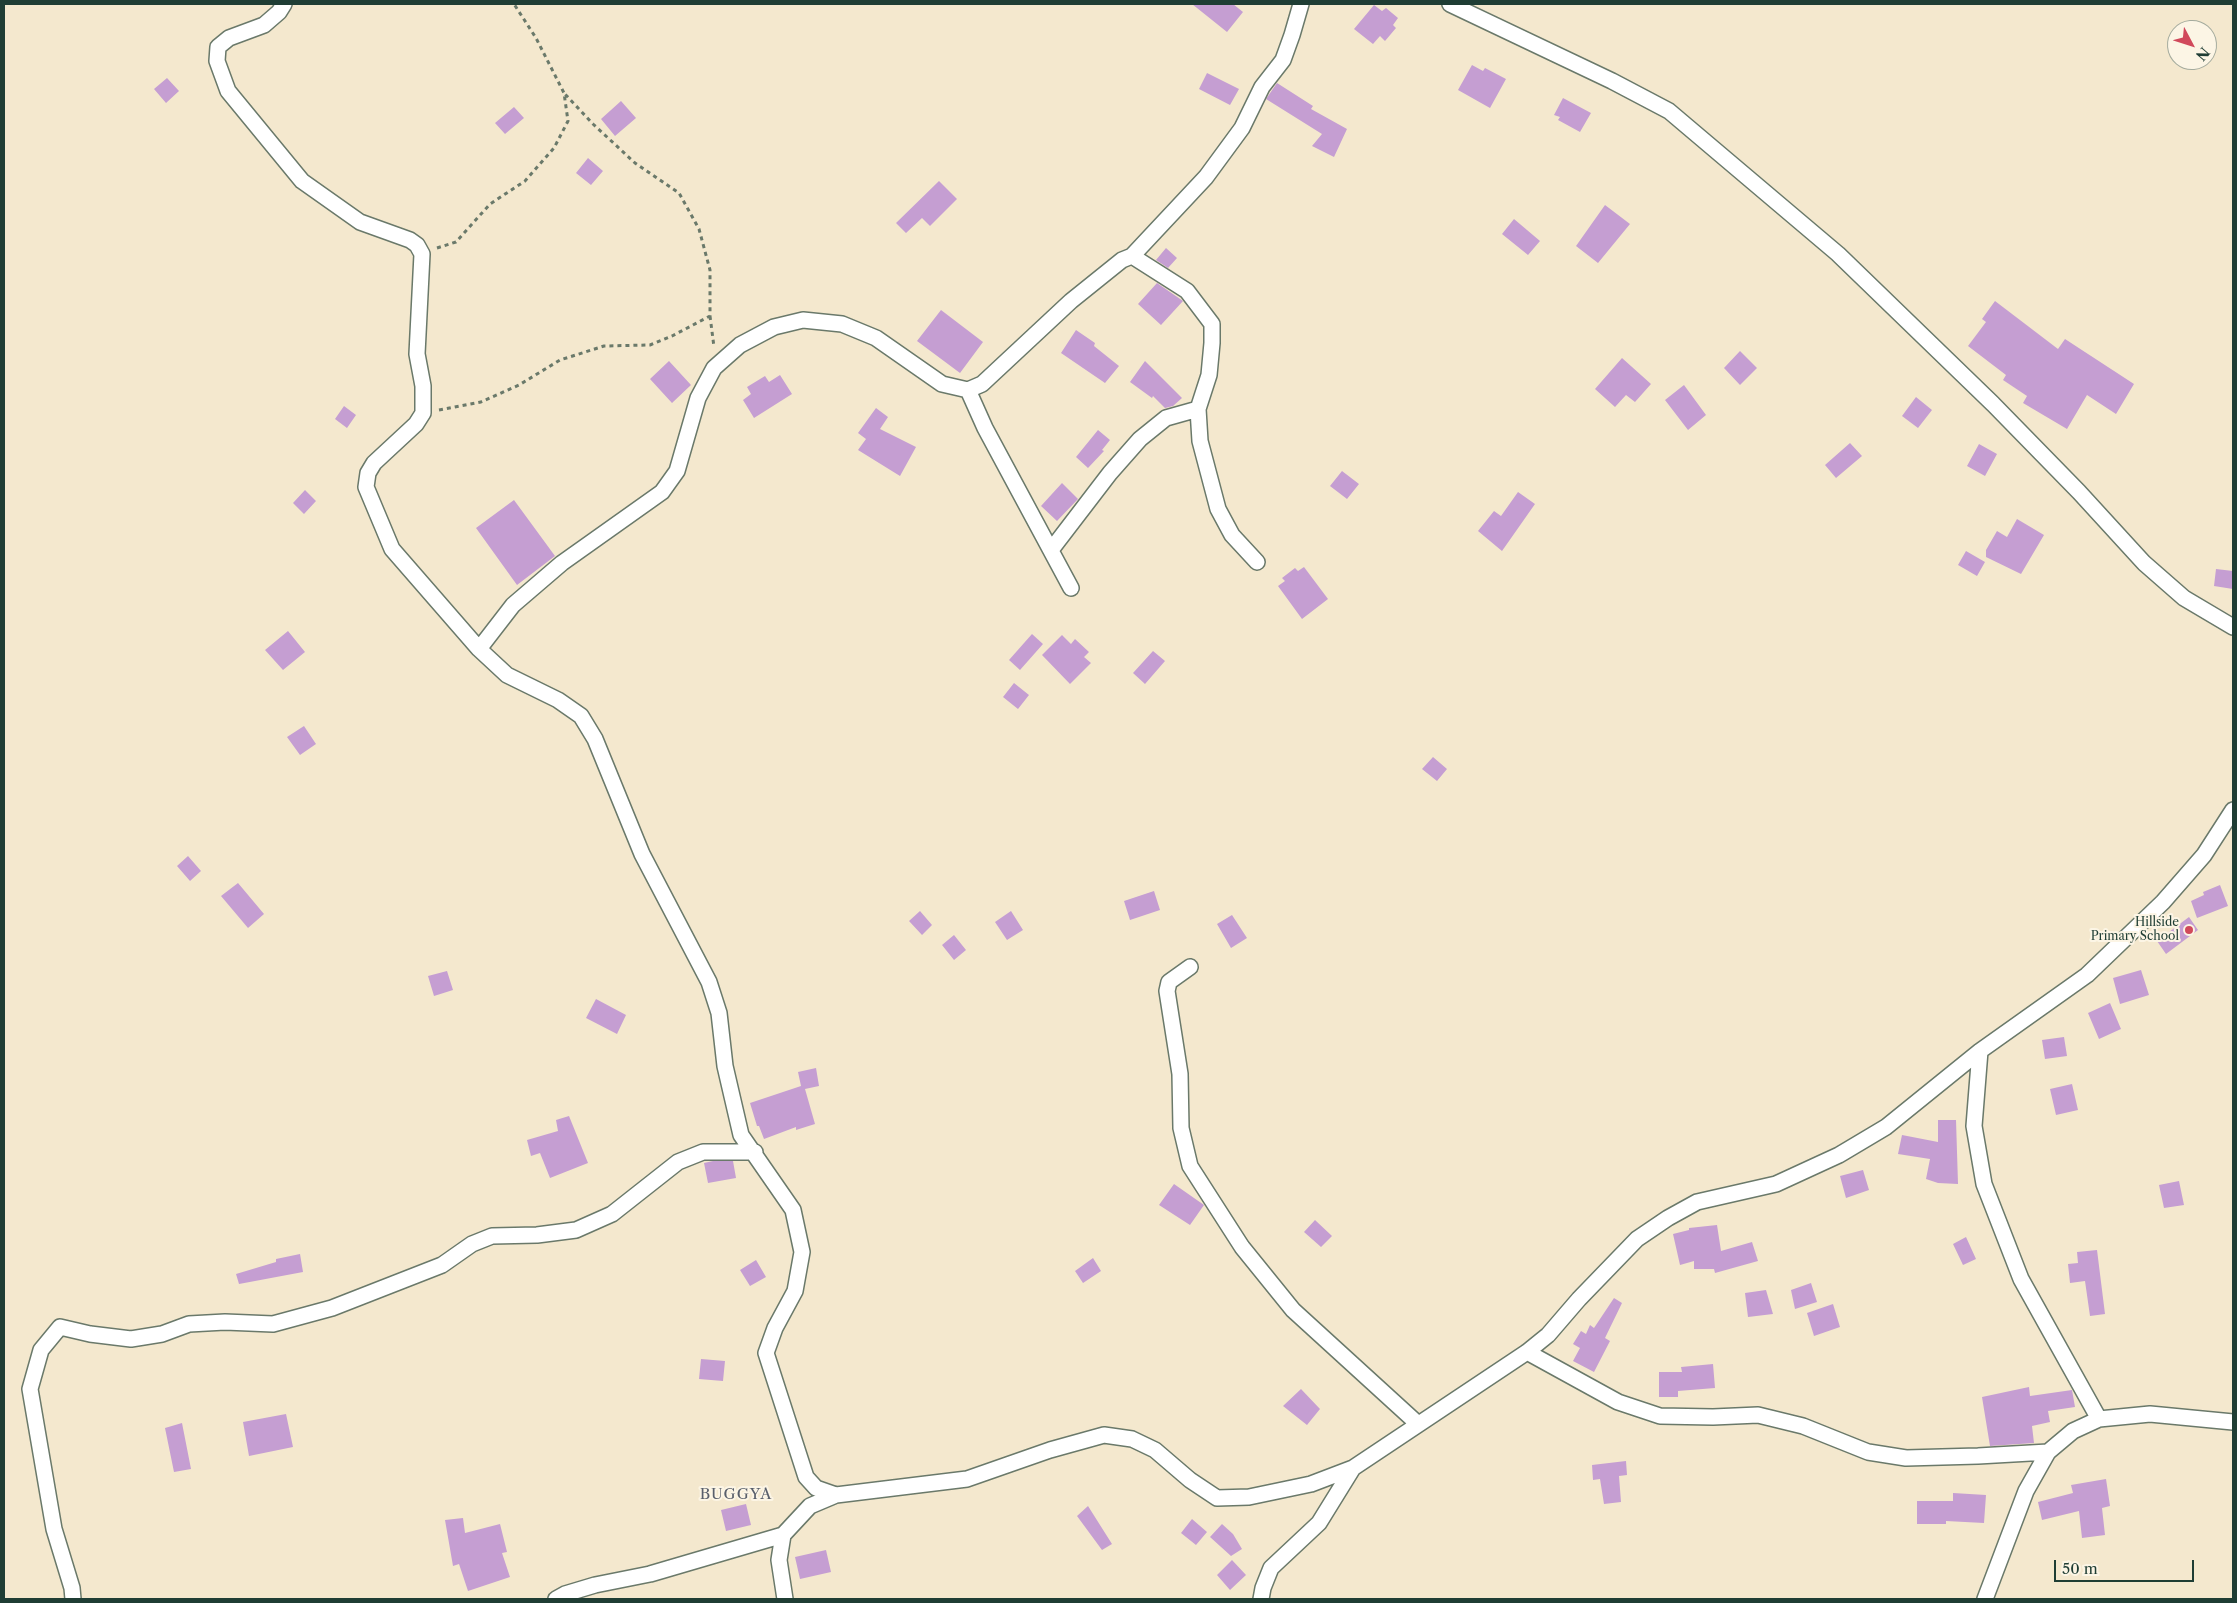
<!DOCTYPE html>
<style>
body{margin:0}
#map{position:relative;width:2237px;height:1603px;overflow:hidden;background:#f4e8ce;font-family:"Libre Caslon Text",serif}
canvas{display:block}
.frame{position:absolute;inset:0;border:5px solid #1f3d34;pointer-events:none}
.north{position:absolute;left:2167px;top:20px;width:50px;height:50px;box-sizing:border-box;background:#fcf5e5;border:1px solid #a4ab9e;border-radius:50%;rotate:130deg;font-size:14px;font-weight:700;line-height:20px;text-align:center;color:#1f3d34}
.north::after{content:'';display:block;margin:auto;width:18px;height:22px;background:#d1495b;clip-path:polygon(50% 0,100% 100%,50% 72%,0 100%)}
.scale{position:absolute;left:2054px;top:1560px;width:140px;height:22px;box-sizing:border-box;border:2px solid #1f3d34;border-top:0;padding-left:6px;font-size:15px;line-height:18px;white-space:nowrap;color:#1f3d34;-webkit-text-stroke:4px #fcf5e5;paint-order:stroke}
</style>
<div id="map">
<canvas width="2237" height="1603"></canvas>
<div class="frame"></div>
<div class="north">N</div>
<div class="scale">50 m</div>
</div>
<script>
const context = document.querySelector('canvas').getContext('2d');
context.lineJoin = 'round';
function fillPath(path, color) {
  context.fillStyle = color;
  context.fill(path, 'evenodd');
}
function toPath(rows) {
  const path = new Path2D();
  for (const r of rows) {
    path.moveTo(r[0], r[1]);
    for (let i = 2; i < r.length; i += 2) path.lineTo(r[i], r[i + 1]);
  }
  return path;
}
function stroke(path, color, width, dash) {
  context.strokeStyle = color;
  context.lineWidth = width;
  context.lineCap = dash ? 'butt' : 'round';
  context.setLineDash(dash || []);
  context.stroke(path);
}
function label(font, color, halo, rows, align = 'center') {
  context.font = font + ' "Libre Caslon Text",serif';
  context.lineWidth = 4;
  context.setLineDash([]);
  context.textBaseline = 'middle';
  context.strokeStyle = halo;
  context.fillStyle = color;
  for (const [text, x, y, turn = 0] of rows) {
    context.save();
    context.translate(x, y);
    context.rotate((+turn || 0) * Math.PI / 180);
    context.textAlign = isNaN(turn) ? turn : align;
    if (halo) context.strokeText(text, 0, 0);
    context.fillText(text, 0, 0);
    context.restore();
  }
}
const building = toPath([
 [1192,4,1233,4,1243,12,1227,32],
 [1374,5,1382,11,1386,8,1398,18,1393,25,1396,28,1385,41,1380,36,1373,44,1354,29],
 [1472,65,1483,71,1485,68,1506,79,1490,108,1458,90],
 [1207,73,1239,89,1230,105,1199,89],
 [167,78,179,91,166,103,154,89],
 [1277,83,1313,106,1311,109,1347,129,1334,157,1312,146,1322,134,1266,99],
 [1563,98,1591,113,1580,132,1558,120,1560,117,1554,115],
 [621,101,636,118,615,136,601,119],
 [514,107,524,118,505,134,495,123],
 [588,158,603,171,591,185,576,173],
 [939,181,957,199,930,226,922,218,906,233,896,223],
 [1605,205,1630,224,1598,263,1576,246],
 [1514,219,1540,241,1528,255,1502,234],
 [1166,248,1177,258,1168,268,1156,260],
 [1157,283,1183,301,1161,325,1138,304],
 [1995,301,2058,349,2065,339,2134,384,2116,414,2087,395,2067,429,2023,403,2027,396,2003,380,2006,375,1968,346,1986,322,1982,319],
 [941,310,983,342,960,373,917,341],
 [1076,330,1095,343,1094,346,1119,366,1105,383,1061,353],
 [1740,351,1757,368,1740,385,1724,368],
 [1622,358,1651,384,1635,402,1626,395,1615,407,1595,389],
 [669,361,691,385,672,403,650,379],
 [1145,361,1182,398,1173,406,1165,408,1153,396,1152,398,1130,382],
 [780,375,792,394,754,418,743,400,751,394,747,387,765,376,769,382],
 [1684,385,1706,415,1688,430,1665,400],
 [1916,397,1932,410,1918,428,1902,416],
 [344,406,356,415,347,428,335,419],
 [876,408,888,417,880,429,916,447,900,476,858,450,866,439,858,433],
 [1098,430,1110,440,1102,450,1104,451,1088,468,1076,457],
 [1850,443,1862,456,1836,478,1825,465],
 [1979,444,1997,454,1985,476,1967,466],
 [1342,471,1359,484,1347,499,1330,486],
 [1062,483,1078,499,1057,521,1041,506],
 [305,490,316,501,304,514,293,503],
 [1518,492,1535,504,1502,551,1478,531,1494,511,1501,516],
 [514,500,555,556,517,585,476,528],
 [2017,519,2044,535,2021,574,1986,557,1986,550,1997,531,2007,537],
 [1966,551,1985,562,1977,576,1958,565],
 [1304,567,1328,599,1302,619,1278,586,1285,581,1282,578,1295,568,1298,571],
 [2216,569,2233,571,2233,589,2214,586],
 [288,631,305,652,283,670,265,650],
 [1032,634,1043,644,1020,670,1009,660],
 [1062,635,1071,644,1075,639,1089,652,1084,657,1091,663,1070,684,1042,655],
 [1153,651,1165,661,1145,684,1133,673],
 [1014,683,1029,695,1018,709,1003,697],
 [304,726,316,744,300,755,287,737],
 [1433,757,1447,769,1437,781,1422,769],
 [188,856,201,871,190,881,177,866],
 [238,883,264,914,248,928,221,896],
 [2220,885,2228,906,2197,918,2191,901,2204,895,2203,892],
 [1154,891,1160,910,1130,920,1124,901],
 [920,911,932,925,922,935,909,921],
 [1011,911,1023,930,1007,940,995,922],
 [1232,915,1247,938,1231,948,1217,924],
 [2189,917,2198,930,2166,954,2157,941],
 [954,935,966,950,954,960,942,945],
 [2141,970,2149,995,2120,1004,2113,978],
 [447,971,453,990,434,996,428,976],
 [596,999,626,1015,617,1034,586,1018],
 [2110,1003,2121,1029,2099,1039,2088,1013],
 [2064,1037,2067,1056,2045,1059,2042,1040],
 [816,1068,819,1086,805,1089,815,1124,796,1130,796,1127,764,1139,759,1126,757,1126,750,1103,801,1086,798,1072],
 [2072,1084,2078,1110,2056,1115,2050,1089],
 [569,1116,588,1163,550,1178,540,1153,531,1156,527,1140,558,1131,556,1120],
 [1938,1120,1956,1120,1958,1184,1938,1183,1926,1179,1930,1159,1898,1154,1902,1135,1938,1142],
 [713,1161,733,1161,736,1178,708,1183,704,1163],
 [1863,1170,1869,1190,1846,1198,1840,1176],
 [2179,1181,2184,1205,2164,1208,2159,1185],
 [1174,1184,1204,1205,1190,1225,1159,1205],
 [1315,1220,1332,1236,1321,1247,1304,1232],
 [1717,1225,1721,1251,1752,1242,1758,1261,1715,1273,1714,1269,1694,1269,1694,1261,1680,1265,1673,1234,1689,1230,1689,1228],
 [1966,1237,1976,1259,1963,1265,1953,1244],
 [2097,1250,2105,1314,2090,1316,2085,1281,2070,1283,2068,1264,2078,1263,2077,1252],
 [300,1254,303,1272,239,1284,236,1274,276,1262,276,1259],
 [1093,1258,1101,1271,1083,1283,1075,1271],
 [756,1260,766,1277,750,1286,740,1270],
 [1811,1283,1817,1302,1795,1309,1791,1290],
 [1766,1290,1773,1314,1748,1317,1745,1293],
 [1614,1298,1622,1303,1605,1338,1610,1341,1594,1372,1573,1361,1580,1348,1573,1344,1581,1331,1586,1334,1590,1325,1594,1328],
 [1833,1304,1840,1327,1814,1336,1807,1313],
 [701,1359,725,1361,723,1381,699,1379],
 [1713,1364,1715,1388,1678,1391,1678,1397,1659,1397,1659,1372,1682,1372,1681,1367],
 [2029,1387,2030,1396,2072,1390,2075,1407,2048,1411,2050,1422,2032,1426,2034,1443,1990,1446,1982,1397],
 [1301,1389,1320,1409,1307,1425,1283,1406],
 [286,1414,293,1447,249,1456,243,1422],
 [182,1423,191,1469,174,1472,165,1428],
 [1626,1461,1627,1475,1619,1476,1621,1502,1604,1504,1600,1479,1593,1480,1592,1465],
 [2106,1479,2110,1506,2102,1508,2105,1535,2082,1538,2079,1511,2042,1520,2038,1502,2073,1493,2071,1485],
 [1953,1493,1986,1495,1984,1523,1946,1521,1946,1524,1917,1524,1917,1501,1953,1501],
 [746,1504,751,1525,726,1531,721,1510],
 [1088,1506,1112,1544,1102,1550,1077,1516],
 [463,1518,465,1533,500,1524,507,1552,502,1553,510,1577,468,1591,459,1564,453,1566,445,1520],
 [1192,1519,1207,1532,1196,1545,1181,1533],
 [1222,1524,1233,1534,1242,1549,1231,1556,1210,1537],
 [826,1550,831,1572,800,1579,795,1557],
 [1232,1560,1246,1575,1230,1590,1217,1575]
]);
const path = toPath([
 [437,248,456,242,490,204,525,181,554,148,568,121,564,93,536,38,514,4],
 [710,316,714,347],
 [439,410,481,402,519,385,560,360,604,346,650,345,672,336,710,316,710,270,699,229,679,193,635,163,593,124,564,93]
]);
const minor = toPath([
 [284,4,279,12,264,25,229,38,218,47,217,61,228,91,302,181,360,222,410,240,417,245,422,254,417,354,423,386,423,413,416,424,374,463,368,473,366,487,392,549,479,649,507,675,558,700,581,716,595,739,642,854,709,982,719,1013,725,1066,741,1135,793,1210,802,1252,795,1291,775,1328,766,1353,806,1477,816,1488,836,1495],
 [1450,4,1612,81,1669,111,1838,254,1993,404,2079,492,2144,563,2184,598,2233,627],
 [1132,256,1187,291,1212,324,1212,343,1209,375,1198,409,1200,441,1218,509,1232,535,1257,562],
 [968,390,985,428,1071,588],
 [1051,550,1110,473,1140,439,1166,418,1198,409],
 [479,649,513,605,562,563,662,492,677,471,698,398,714,368,740,345,774,327,803,320,842,324,876,338,942,384,968,390,982,384,1071,301,1122,260,1132,256,1206,177,1242,128,1262,87,1283,60,1292,35,1301,4],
 [1190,967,1169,982,1167,991,1180,1074,1181,1128,1190,1166,1242,1247,1293,1310,1418,1424],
 [1980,1051,1974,1126,1984,1184,2021,1279,2099,1419],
 [1527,1352,1618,1402,1660,1416,1713,1417,1758,1415,1803,1426,1868,1452,1906,1458,1978,1456,2048,1452],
 [73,1599,72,1588,54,1529,30,1389,41,1350,60,1327,90,1334,131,1339,162,1334,189,1324,225,1322,273,1324,332,1308,442,1265,472,1244,492,1236,537,1235,576,1230,612,1214,678,1162,703,1152,755,1152],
 [556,1599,565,1594,595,1585,650,1574,783,1535],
 [785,1599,779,1560,783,1535,810,1506,836,1495,967,1479,1050,1450,1104,1435,1132,1439,1155,1450,1190,1480,1217,1498,1249,1497,1311,1484,1353,1468,1527,1352,1548,1335,1579,1299,1637,1239,1668,1218,1697,1202,1776,1184,1839,1155,1886,1127,1980,1051,2087,975,2163,902,2204,855,2233,810],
 [1261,1599,1263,1588,1271,1568,1319,1523,1353,1468],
 [1985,1599,2026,1491,2048,1452,2073,1431,2099,1419,2150,1414,2233,1422]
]);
const markers = [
 [2189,930,5,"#d1495b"]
];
const poiNames = [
 ["Hillside",2179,923],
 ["Primary School",2179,937]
];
const quarterNames = [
 ["BUGGYA",736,1495]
];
fillPath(building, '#c59ed2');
stroke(minor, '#6a796a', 18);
stroke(path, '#6a796a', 3, [4, 4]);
stroke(minor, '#fff', 15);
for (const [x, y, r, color] of markers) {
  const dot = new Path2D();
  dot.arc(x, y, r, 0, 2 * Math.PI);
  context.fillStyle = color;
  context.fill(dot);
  stroke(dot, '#fcf5e5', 2);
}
label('12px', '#1f3d34', '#fcf5e5', poiNames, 'right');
context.letterSpacing = '1px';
label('15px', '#595f6b', '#fcf5e5', quarterNames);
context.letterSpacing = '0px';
</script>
